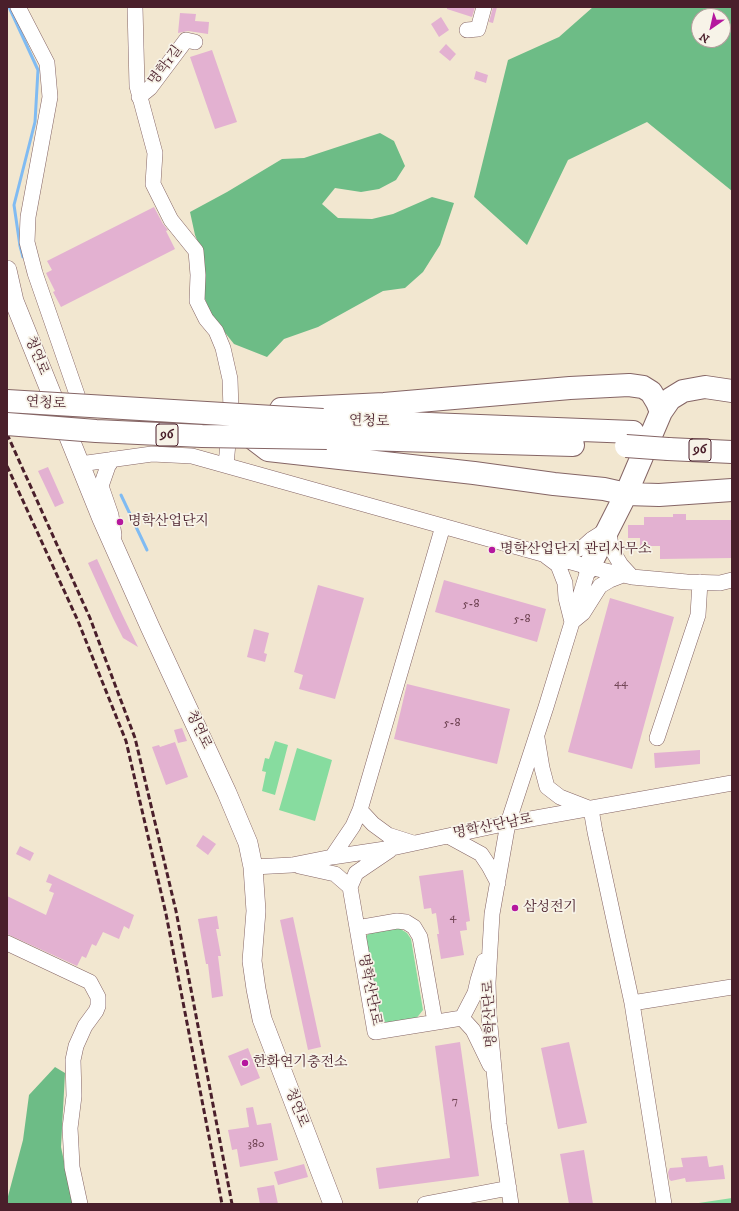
<!DOCTYPE html>
<meta charset="utf-8">
<style>
body{margin:0}
#map{position:relative;width:739px;height:1211px;overflow:hidden;background:#f2e7d0;font-family:"IM FELL DW Pica",serif}
canvas{display:block}
.frame{position:absolute;inset:0;border:8px solid #4a1f2b;pointer-events:none}
.north{position:absolute;left:691px;top:8px;width:40px;height:40px;box-sizing:border-box;background:#f7f3e8;border:1px solid #b29e9c;border-radius:50%;rotate:214deg;font-size:11px;font-weight:700;line-height:16px;text-align:center;color:#4a1f2b}
.north::after{content:'';display:block;margin:auto;width:14px;height:18px;background:#b5179e;clip-path:polygon(50% 0,100% 100%,50% 72%,0 100%)}
</style>
<div id="map">
<canvas width="739" height="1211"></canvas>
<div class="frame"></div>
<div class="north">N</div>
</div>
<script>
const context = document.querySelector('canvas').getContext('2d');
context.lineJoin = 'round';
function fillPath(path, color) {
  context.fillStyle = color;
  context.fill(path, 'evenodd');
}
function toPath(rows) {
  const path = new Path2D();
  for (const r of rows) {
    path.moveTo(r[0], r[1]);
    for (let i = 2; i < r.length; i += 2) path.lineTo(r[i], r[i + 1]);
  }
  return path;
}
function stroke(path, color, width, dash) {
  context.strokeStyle = color;
  context.lineWidth = width;
  context.lineCap = dash ? 'butt' : 'round';
  context.setLineDash(dash || []);
  context.stroke(path);
}
function label(font, color, halo, rows, align = 'center') {
  context.font = font + ' "IM FELL DW Pica","Noto Serif KR",serif';
  context.lineWidth = 3.5;
  context.setLineDash([]);
  context.textBaseline = 'middle';
  context.strokeStyle = halo;
  context.fillStyle = color;
  for (const [text, x, y, turn = 0] of rows) {
    context.save();
    context.translate(x, y);
    context.rotate((+turn || 0) * Math.PI / 180);
    context.textAlign = isNaN(turn) ? turn : align;
    if (halo) context.strokeText(text, 0, 0);
    context.fillText(text, 0, 0);
    context.restore();
  }
}
const green = toPath([
 [275,741,288,745,275,795,262,791,266,772,262,771,265,758,269,759],
 [297,748,332,760,315,821,279,810],
 [399,928,407,933,411,939,423,1010,415,1020,389,1024,381,1020,377,1015,364,942,366,936,370,933],
 [732,1198,732,1204,692,1204]
]);
const forest = toPath([
 [593,7,732,7,732,191,647,122,568,160,527,245,474,197,508,60,559,37],
 [699,16,723,16,723,40,699,40],
 [380,133,394,141,405,166,396,180,379,189,361,192,335,188,322,204,338,218,372,219,393,214,432,197,454,203,440,245,423,272,405,288,383,291,318,327,284,339,267,357,234,344,211,315,205,299,204,257,195,235,190,212,227,192,282,159,304,158],
 [55,1067,65,1073,61,1147,73,1204,7,1204,7,1200,23,1140,29,1095]
]);
const stream = toPath([
 [9,7,38,70,35,122,14,205,20,246,23,257],
 [121,495,147,550]
]);
const building = toPath([
 [447,7,475,7,472,17,447,9],
 [493,7,497,7,493,23,489,22],
 [180,13,196,14,195,21,209,22,208,34,188,31,178,33],
 [441,17,449,30,439,37,431,24],
 [446,44,456,54,450,61,439,52],
 [212,50,237,122,215,129,190,57],
 [476,71,488,75,486,83,474,79],
 [154,207,163,224,168,230,166,231,175,249,61,307,53,292,55,291,46,273,52,270,47,261],
 [48,467,64,503,55,507,38,471],
 [673,514,686,514,686,520,732,520,732,558,660,559,660,546,640,546,640,538,628,538,628,525,644,525,644,517,673,517],
 [97,559,122,614,138,647,123,638,113,618,88,563],
 [444,580,546,609,537,642,435,612],
 [318,585,364,598,335,699,299,689,303,675,294,672],
 [610,598,674,617,632,769,568,752],
 [254,629,269,633,264,653,267,654,265,662,247,657],
 [407,684,510,709,497,764,394,739],
 [182,728,187,741,178,743,174,730],
 [175,742,188,777,166,785,152,747,159,745,160,747],
 [700,750,700,764,655,768,654,753],
 [203,835,216,844,208,855,196,846],
 [20,846,34,853,30,861,16,854],
 [463,870,470,921,466,922,467,930,460,931,464,955,441,959,437,934,439,934,436,913,432,914,431,908,424,909,419,876],
 [49,874,134,915,129,929,124,926,119,939,103,932,96,946,92,944,86,958,82,956,77,966,7,934,7,896,46,915,54,893,49,891,52,884,46,882],
 [217,916,219,929,216,929,221,956,218,956,223,996,212,998,208,964,206,964,198,919],
 [293,917,321,1047,308,1050,280,920],
 [460,1042,479,1176,379,1189,376,1168,450,1158,435,1046],
 [569,1042,587,1123,558,1129,541,1048],
 [248,1048,260,1078,241,1086,228,1056],
 [253,1107,257,1125,271,1123,278,1160,240,1167,237,1149,232,1150,228,1130,249,1127,246,1108],
 [584,1150,593,1204,569,1204,560,1154],
 [707,1156,709,1167,723,1165,725,1179,686,1182,685,1178,671,1181,669,1179,668,1172,670,1168,683,1167,681,1158],
 [304,1164,308,1177,278,1185,274,1172],
 [274,1185,278,1204,260,1204,257,1188]
]);
const minor = toPath([
 [18,7,47,63,50,97,28,217,27,242,35,273,81,406],
 [135,7,137,86,155,153,153,184,171,220,196,251,198,275,197,301,206,319,216,331,223,348,230,379,231,410,226,465],
 [467,30,478,29,484,7],
 [139,97,150,88,186,40,195,42],
 [113,459,108,466,101,486,111,515,114,535],
 [80,464,152,454,192,456,589,567,632,577,687,582,720,583,732,580],
 [552,553,567,552,582,548,592,539,608,529,612,550,621,565,632,577],
 [546,556,558,565,565,583,566,598,572,622,583,613,600,586,610,580,623,575],
 [537,738,542,768,547,787,560,797,591,809,595,832,632,1003,664,1204],
 [657,738,698,615,700,582],
 [360,810,443,526],
 [448,836,481,854,489,866,498,883],
 [332,857,353,826,360,810,373,824,388,835,413,843],
 [299,866,335,874,350,887],
 [253,867,292,865,332,857,392,848,508,823,732,783],
 [350,887,375,1032,462,1018],
 [350,887,356,873,390,850],
 [357,928,397,921,406,922,414,927,420,937,435,1022],
 [7,943,90,982,98,997,98,1006,96,1011,85,1026,76,1046,73,1060,74,1096,70,1128,71,1146,72,1167,80,1204],
 [632,1003,732,987],
 [462,1018,475,993,478,980,484,961],
 [462,1018,473,1030,490,1065],
 [425,1204,509,1188],
 [511,1204,499,1124,489,1015,488,983,492,914,508,823,546,707,589,567]
]);
const major = toPath([
 [7,270,14,301,102,519,150,627,227,793,248,843,253,867,256,911,252,961,256,989,262,1019,333,1204]
]);
const highway = toPath([
 [281,409,384,404,570,388,629,385,643,387,651,392,657,402,661,412],
 [327,420,633,432],
 [251,437,268,450,474,473,554,484,604,489,626,494,659,495,732,490],
 [327,438,573,445],
 [668,449,732,452],
 [589,567,626,494,661,412,670,399,683,391,705,387,732,391]
]);
const rail = toPath([
 [7,434,90,618,135,738,176,911,232,1204],
 [7,466,78,621,126,741,166,914,222,1204]
]);
const highwayBridge = toPath([
 [7,401,323,420],
 [7,424,96,431,202,436,327,438],
 [626,446,668,449]
]);
const markers = [
 [120,522,4,"#b5179e"],
 [492,550,4,"#b5179e"],
 [515,908,4,"#b5179e"],
 [245,1063,4,"#b5179e"]
];
const numberNames = [
 ["5-8",471,605],
 ["5-8",522,620],
 ["44",621,684],
 ["5-8",452,724],
 ["4",453,918],
 ["7",455,1102],
 ["380",256,1145]
];
const shields = [
 [167,435,22],
 [700,450,22]
];
const shieldNames = [
 ["96",167,435],
 ["96",700,450]
];
const streetNames = [
 ["명학1길",166,66,-53],
 ["청연로",36,356,68],
 ["연청로",46,404,3],
 ["연청로",369,422,2],
 ["청연로",198,730,65],
 ["명학산단남로",493,827,-11],
 ["명학산단1로",369,990,79],
 ["명학산단로",491,1014,-93],
 ["청연로",296,1108,69]
];
const poiNames = [
 ["명학산업단지",128,522],
 ["명학산업단지 관리사무소",500,550],
 ["삼성전기",523,908],
 ["한화연기충전소",253,1063]
];
fillPath(green, '#87dc9f');
fillPath(forest, '#6dbc86');
stroke(stream, '#80bbf2', 3);
fillPath(building, '#e3b1d1');
stroke(minor, '#856565', 16);
stroke(major, '#856565', 20);
stroke(highway, '#856565', 24);
stroke(minor, '#fff', 15);
stroke(major, '#fff', 19);
stroke(highway, '#fff', 22);
stroke(rail, '#4a1f2b', 3, [6, 3]);
stroke(highwayBridge, '#856565', 24, []);
stroke(highwayBridge, '#fff', 22);
for (const [x, y, r, color] of markers) {
  const dot = new Path2D();
  dot.arc(x, y, r, 0, 2 * Math.PI);
  context.fillStyle = color;
  context.fill(dot);
  stroke(dot, '#f7f3e8', 1.5);
}
label('12px', '#704454', null, numberNames);
for (const [x, y, w] of shields) {
  const box = new Path2D();
  box.roundRect(x - w / 2, y - 11, w, 22, 3);
  context.fillStyle = '#f7f3e8';
  context.fill(box);
  stroke(box, '#4a1f2b', 1);
}
label('bold 13px', '#4a1f2b', null, shieldNames);
label('14px', '#4a1f2b', '#f7f3e8', streetNames);
label('14px', '#4a1f2b', '#f7f3e8', poiNames, 'left');
</script>
